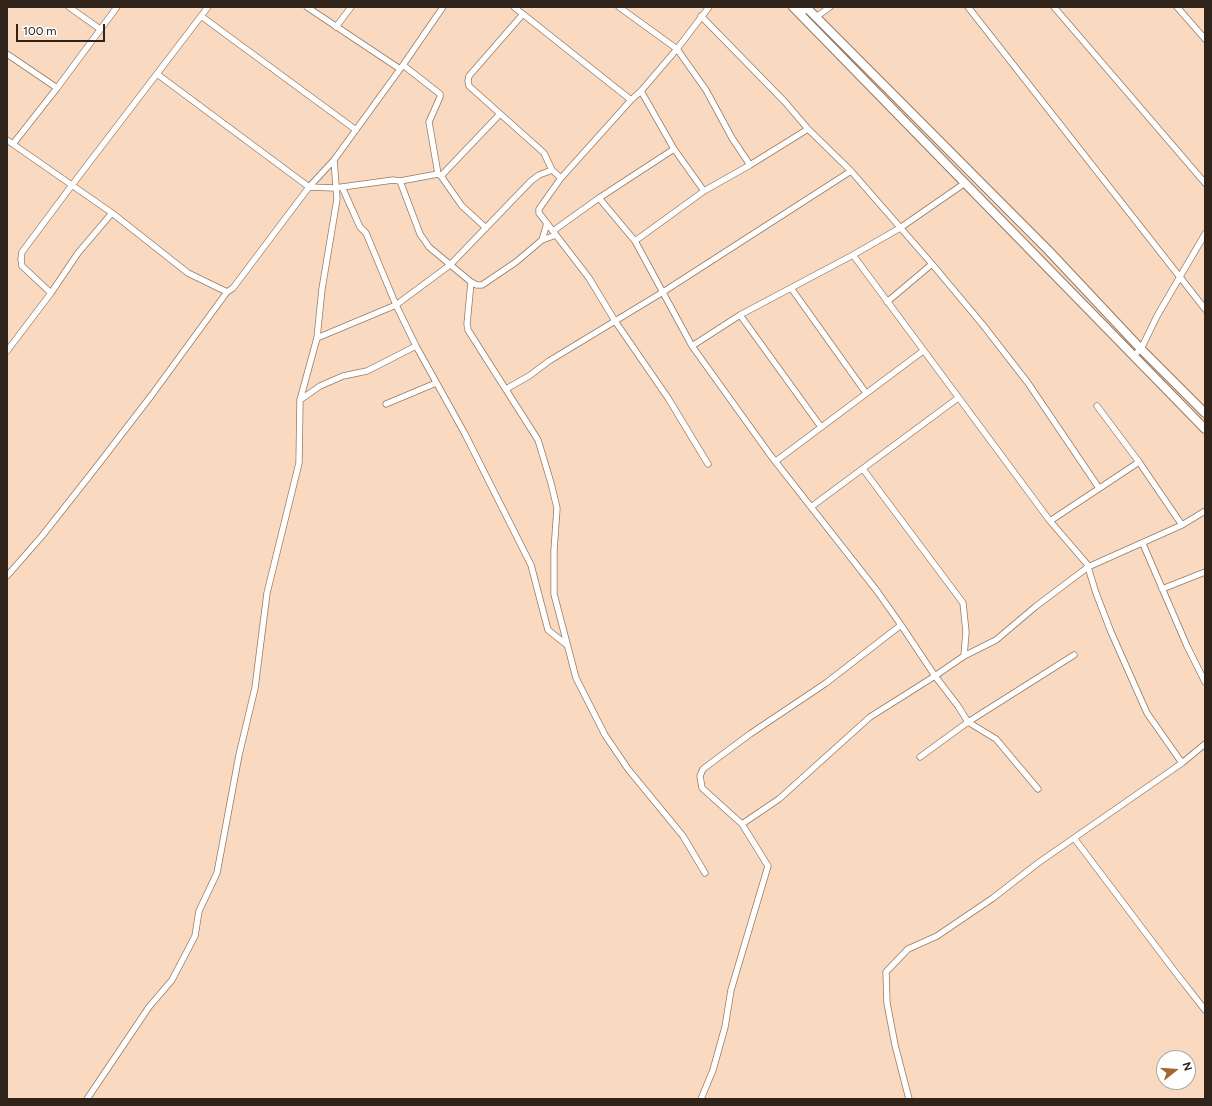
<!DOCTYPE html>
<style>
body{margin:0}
#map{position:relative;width:1212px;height:1106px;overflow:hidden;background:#f9dac0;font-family:Figtree,sans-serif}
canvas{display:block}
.frame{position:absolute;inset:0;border:8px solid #2f231a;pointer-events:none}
.north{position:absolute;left:1156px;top:1050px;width:40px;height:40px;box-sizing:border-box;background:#fff;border:1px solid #aca7a3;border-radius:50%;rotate:73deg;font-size:11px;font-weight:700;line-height:16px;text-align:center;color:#2f231a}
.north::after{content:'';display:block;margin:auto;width:14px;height:18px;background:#a4672c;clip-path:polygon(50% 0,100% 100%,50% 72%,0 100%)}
.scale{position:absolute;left:16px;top:24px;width:89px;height:18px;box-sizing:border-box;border:2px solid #2f231a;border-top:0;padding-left:5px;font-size:12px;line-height:14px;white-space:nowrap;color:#2f231a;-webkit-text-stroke:3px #fff;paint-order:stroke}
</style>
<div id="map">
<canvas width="1212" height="1106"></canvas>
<div class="frame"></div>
<div class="north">N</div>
<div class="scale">100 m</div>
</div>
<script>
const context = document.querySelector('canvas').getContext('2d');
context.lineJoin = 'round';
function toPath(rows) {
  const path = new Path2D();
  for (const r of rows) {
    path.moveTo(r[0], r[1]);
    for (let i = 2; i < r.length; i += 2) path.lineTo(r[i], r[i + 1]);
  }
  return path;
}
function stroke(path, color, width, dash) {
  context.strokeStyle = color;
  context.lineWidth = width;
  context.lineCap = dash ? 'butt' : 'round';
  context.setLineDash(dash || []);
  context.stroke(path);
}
const minor = toPath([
 [69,7,100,29],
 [307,7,400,69],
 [514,7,631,100],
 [619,7,677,49,706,90,732,138,750,165],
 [968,7,1205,309],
 [1054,7,1205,183],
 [1177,7,1205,39],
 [523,14,469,76,468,81,469,86,544,153,552,170,561,178],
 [201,16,356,130],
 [701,16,785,102,808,129,851,171,932,264,983,325,1028,383,1099,488],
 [816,17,830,7],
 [336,27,351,7],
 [7,54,57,88],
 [403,65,440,94,440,97,429,122,438,174,441,176,462,206,486,228],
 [157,74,309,187,335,188,393,180,400,181,438,174],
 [641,91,674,149,704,191],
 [7,140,112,213],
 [13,144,57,88,117,7],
 [441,176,500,114],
 [400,181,420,234,429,247,471,282,477,285,482,285,516,262,542,240,556,235],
 [342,187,360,227,366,233,396,305,416,346,465,434,531,565,548,630,567,645],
 [599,198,635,241,692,346,771,456,877,591,901,625,935,676,958,706,968,722,996,739,1038,789],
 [553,231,599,198,674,149],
 [542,240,547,223],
 [635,241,704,191,750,165,808,129],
 [853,255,1050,521,1087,564,1096,593,1111,632,1147,713,1182,763],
 [471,282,467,324,468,330,538,440,551,483,557,508,554,551,554,594,576,678,605,735,628,769,683,836,705,873],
 [791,288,866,393],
 [51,293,22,266,21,259,22,252,72,185,208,7],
 [887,302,932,264],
 [740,315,821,427],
 [317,338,396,305,450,265,531,181,539,175,552,170],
 [692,346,740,315,853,255,900,228,965,183],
 [7,351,51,293,78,253,112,213,188,273,227,292,233,288,309,187,334,160],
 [1133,356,1141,349,1157,316,1205,234],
 [506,389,529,376,549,361,663,292,851,171],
 [300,400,320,386,343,376,367,371,416,346],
 [386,404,436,383],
 [1097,406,1139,462,1182,525],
 [776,461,923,351],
 [708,464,668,398,615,321,589,278,539,213,539,209,561,178,631,100,641,91,677,49,709,7],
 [863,469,963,603,966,632,964,656],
 [811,507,958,398],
 [1050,521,1139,462],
 [1143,544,1187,646,1205,682],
 [7,576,42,536,94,470,151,396,227,292],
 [1162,589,1205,572],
 [920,757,968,722,1074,655],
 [742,824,779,799,870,717,935,676,964,656,996,640,1035,607,1088,567,1182,525,1205,511],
 [1074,838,1176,973,1205,1010],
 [87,1099,149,1007,172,980,195,936,199,911,217,873,239,755,255,688,267,593,299,463,300,400,317,338,322,289,337,199,334,160,403,65,443,7],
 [701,1099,713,1070,725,1027,731,990,768,866,742,824,702,788,700,776,703,769,750,734,826,683,901,625],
 [909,1099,895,1045,887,1003,886,972,908,949,937,936,993,898,1038,863,1182,763,1205,744]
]);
const secondary = toPath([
 [793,7,1205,429],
 [800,14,806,7,816,17,1049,251,1141,349,1205,413]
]);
stroke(minor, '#977a63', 7);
stroke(secondary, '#977a63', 10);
stroke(minor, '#fff', 5.5);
stroke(secondary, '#fff', 8);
</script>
